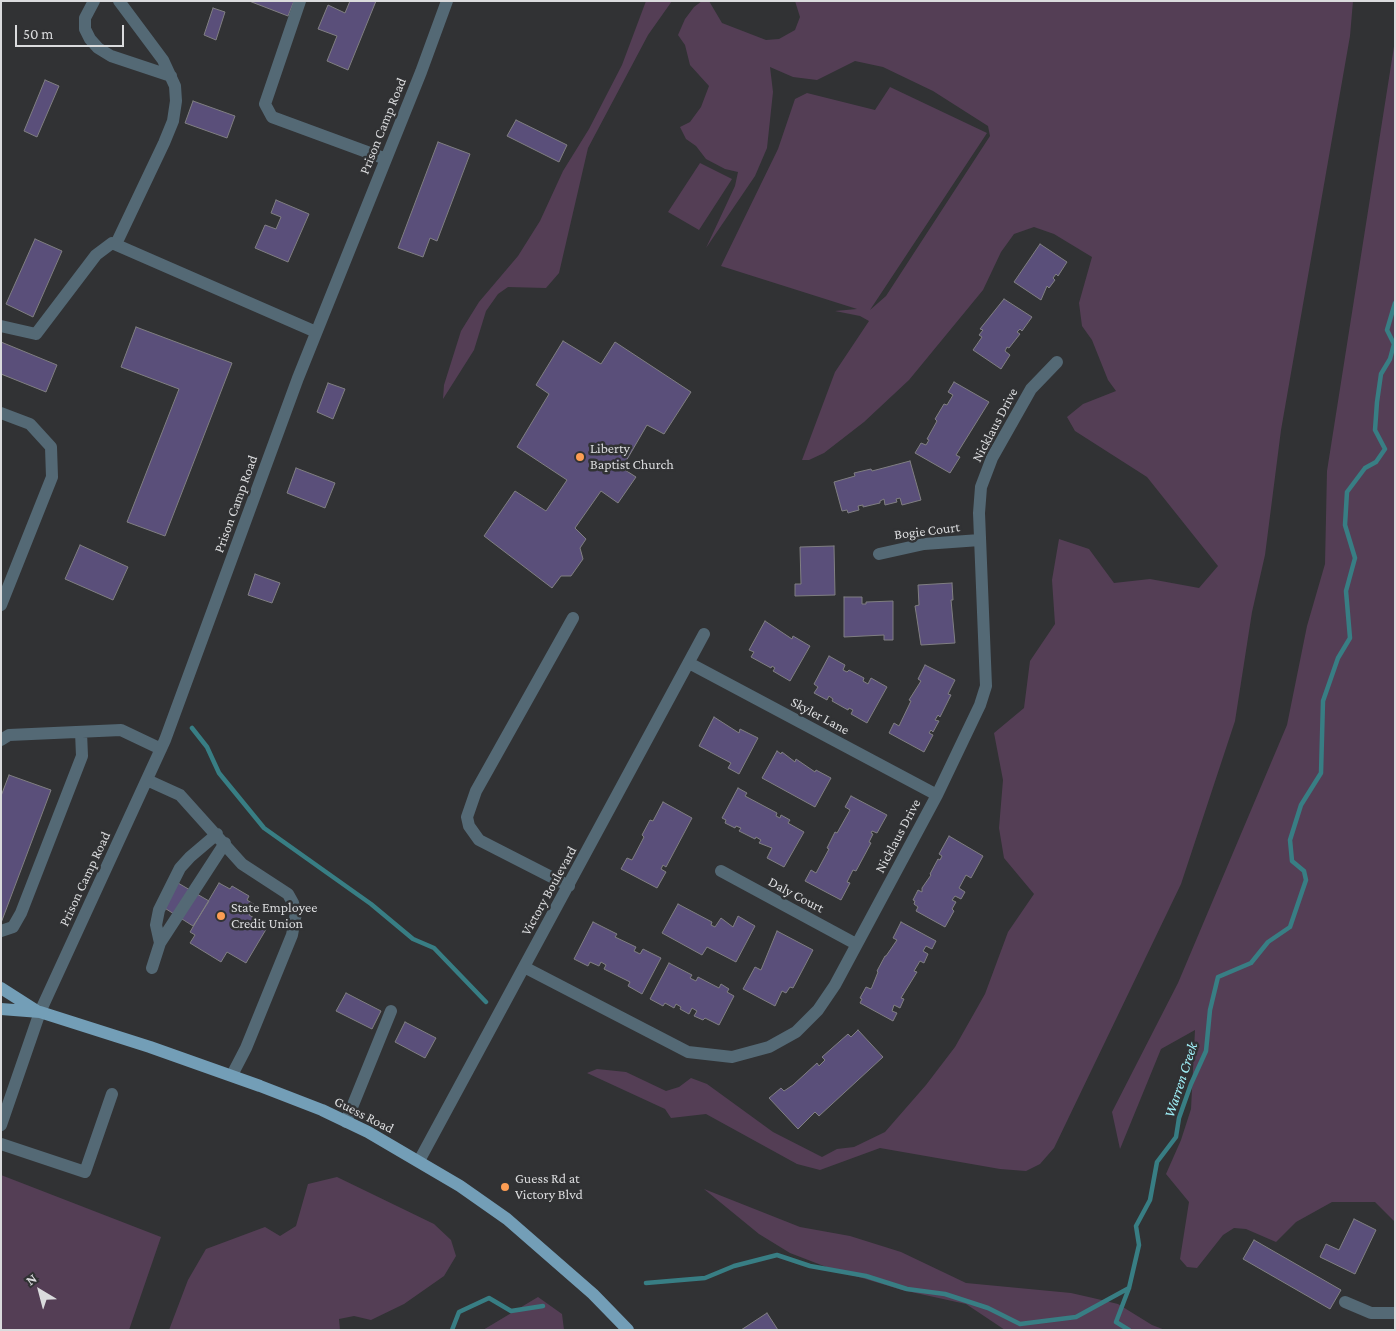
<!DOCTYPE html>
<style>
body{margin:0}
#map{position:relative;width:1396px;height:1331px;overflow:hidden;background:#313234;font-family:"Crimson Pro",serif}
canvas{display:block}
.frame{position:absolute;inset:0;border:2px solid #dadbdd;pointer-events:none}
.north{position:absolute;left:15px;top:1266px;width:50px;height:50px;-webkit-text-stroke:4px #313234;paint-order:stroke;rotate:323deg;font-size:14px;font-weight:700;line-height:20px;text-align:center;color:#dadbdd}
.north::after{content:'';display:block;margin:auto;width:18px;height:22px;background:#dadbdd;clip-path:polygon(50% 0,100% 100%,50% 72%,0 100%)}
.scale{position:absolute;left:15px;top:25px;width:109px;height:22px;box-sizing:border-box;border:2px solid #dadbdd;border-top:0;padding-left:6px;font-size:15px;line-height:18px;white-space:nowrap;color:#dadbdd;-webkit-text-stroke:4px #313234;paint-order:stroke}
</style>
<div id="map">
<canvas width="1396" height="1331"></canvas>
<div class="frame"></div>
<div class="north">N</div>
<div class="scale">50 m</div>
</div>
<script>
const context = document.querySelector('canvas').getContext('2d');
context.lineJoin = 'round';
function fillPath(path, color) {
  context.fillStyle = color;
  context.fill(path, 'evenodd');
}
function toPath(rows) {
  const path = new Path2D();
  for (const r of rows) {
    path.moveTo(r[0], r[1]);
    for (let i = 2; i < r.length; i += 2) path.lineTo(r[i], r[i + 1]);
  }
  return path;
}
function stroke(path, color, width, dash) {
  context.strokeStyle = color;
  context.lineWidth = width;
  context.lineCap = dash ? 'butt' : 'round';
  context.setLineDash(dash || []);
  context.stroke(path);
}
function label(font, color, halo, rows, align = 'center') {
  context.font = font + ' "Crimson Pro",serif';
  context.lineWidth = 5;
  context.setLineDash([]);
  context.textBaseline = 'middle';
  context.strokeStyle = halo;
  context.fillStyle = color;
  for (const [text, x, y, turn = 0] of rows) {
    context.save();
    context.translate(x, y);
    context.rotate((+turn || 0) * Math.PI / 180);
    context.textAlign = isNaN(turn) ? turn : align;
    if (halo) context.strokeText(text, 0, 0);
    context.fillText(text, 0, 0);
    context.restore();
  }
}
const green = toPath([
 [646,1,672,1,648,35,588,148,559,273,546,288,508,287,498,294,486,311,474,350,443,399,444,385,461,331,479,302,518,256,540,221,563,171,589,129,622,65],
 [702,1,709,1,722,23,766,40,779,39,795,30,800,17,795,1,1353,1,1350,36,1281,430,1265,555,1252,612,1235,721,1181,884,1054,1148,1040,1164,1026,1171,1000,1169,880,1148,820,1170,797,1164,706,1114,671,1118,665,1109,587,1073,597,1069,626,1072,666,1091,679,1087,691,1078,707,1084,773,1132,822,1157,837,1149,854,1147,885,1132,926,1085,955,1047,985,994,1008,932,1034,894,1004,858,999,828,1003,780,994,733,1024,708,1030,661,1055,624,1052,580,1059,539,1089,549,1114,583,1150,579,1199,588,1218,566,1147,477,1075,431,1067,417,1083,404,1116,391,1108,380,1092,340,1082,326,1079,303,1092,257,1054,234,1034,227,1014,234,1001,252,983,290,909,380,864,422,824,453,809,460,802,460,835,372,869,321,860,316,835,311,857,309,721,266,778,149,795,99,807,93,875,110,890,87,987,133,870,310,886,296,990,136,988,126,933,91,883,67,855,61,817,80,793,77,770,67,773,92,767,148,755,176,706,248,735,186,738,172,725,169,706,159,696,146,686,139,680,127,690,122,701,107,709,86,690,65,685,45,678,35,685,19,694,7],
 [1395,40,1395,1222,1375,1202,1332,1202,1296,1222,1276,1242,1246,1229,1234,1228,1223,1235,1197,1268,1187,1267,1180,1259,1189,1202,1166,1174,1181,1140,1191,1109,1195,1030,1161,1049,1120,1149,1112,1112,1178,983,1287,725,1307,626,1325,564,1327,471],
 [700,163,732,179,699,230,668,212],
 [1,1175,161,1237,129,1330,1,1330],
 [337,1177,434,1224,451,1240,456,1256,444,1276,404,1304,371,1320,354,1316,339,1319,340,1330,169,1330,188,1280,206,1249,265,1227,280,1236,296,1226,308,1184],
 [704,1189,800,1227,850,1236,901,1252,966,1283,1071,1293,1093,1298,1118,1304,1152,1325,1165,1330,1005,1330,966,1304,902,1290,829,1268,790,1253,759,1234],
 [538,1297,562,1314,564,1330,483,1330]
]);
const stream = toPath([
 [192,728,207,747,219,773,264,828,371,904,413,939,434,948,486,1002],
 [646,1283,705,1278,734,1266,777,1255,810,1266,866,1276,907,1289,945,1294,988,1308,1020,1324,1076,1317,1129,1288],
 [452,1330,459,1312,489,1298,511,1311,543,1306],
 [1129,1330,1116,1322,1129,1288,1139,1245,1136,1226,1150,1200,1157,1162,1176,1137,1179,1118,1191,1084,1206,1051,1210,1010,1218,977,1251,963,1268,942,1290,927,1306,880,1304,871,1292,861,1290,840,1301,805,1321,773,1323,701,1338,658,1350,638,1346,591,1355,558,1345,525,1347,492,1365,468,1376,462,1385,449,1375,430,1377,402,1381,374,1390,359,1394,344,1387,330,1395,303]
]);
const building = toPath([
 [249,1,294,1,288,16,249,1],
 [350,1,376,1,348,70,327,61,337,36,318,29,328,5,345,13,350,1],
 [213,8,225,12,216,40,204,35,213,8],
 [45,80,59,86,37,137,24,131,45,80],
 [193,101,235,116,227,138,185,123,193,101],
 [516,120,567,145,559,162,507,136,516,120],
 [438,142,470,154,437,241,430,238,423,257,398,248,438,142],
 [276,200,309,214,288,262,255,248,265,225,276,229,281,217,271,213,276,200],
 [35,239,62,251,33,317,6,304,35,239],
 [1040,244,1067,262,1058,276,1056,274,1053,278,1055,280,1049,288,1047,286,1041,300,1014,282,1040,244],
 [1004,299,1032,317,1022,331,1020,329,1017,332,1020,334,1009,348,1007,347,1005,351,1010,355,1001,369,973,350,982,337,979,335,983,330,980,329,1004,299],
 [136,327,232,363,165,536,127,522,179,389,121,367,136,327],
 [563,341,601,364,615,342,691,392,664,434,647,425,622,468,636,477,618,503,601,491,575,528,586,539,580,548,583,559,571,576,561,576,552,588,484,536,515,491,546,511,567,480,517,447,549,394,536,385,563,341],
 [1,342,57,365,46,392,1,374,1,342],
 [954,382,989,402,956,455,960,457,950,473,915,453,921,443,926,445,929,440,927,439,937,421,935,419,944,404,947,405,953,395,948,392,954,382],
 [328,383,345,389,333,419,317,412,328,383],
 [910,461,921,500,902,505,900,498,896,499,897,502,885,505,884,499,880,501,880,503,863,507,863,505,858,506,859,510,848,513,847,510,842,511,834,482,855,476,854,473,871,469,872,471,910,461],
 [296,468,335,483,325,508,287,493,296,468],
 [80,545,128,567,113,600,65,579,80,545],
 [834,546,835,595,795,596,795,584,801,584,800,547,834,546],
 [255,574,280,583,272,603,248,595,255,574],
 [952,583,953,600,951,600,955,643,921,645,915,606,919,605,918,585,952,583],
 [844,597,862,597,862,604,866,604,866,602,893,601,893,640,884,640,884,635,844,637,844,597],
 [765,621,792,639,793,636,810,646,790,681,773,671,775,668,772,666,771,668,751,657,754,652,749,650,765,621],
 [829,656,845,665,843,670,847,672,849,670,864,678,863,681,868,684,871,678,887,687,867,723,851,714,853,710,849,708,848,710,832,701,833,699,829,696,827,700,814,693,818,687,814,684,829,656],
 [925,665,955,680,948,694,951,695,940,717,938,715,935,720,939,721,933,732,931,730,929,733,933,735,924,752,889,733,894,723,899,726,911,701,909,700,921,681,918,679,925,665],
 [714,717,739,733,740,729,758,738,739,774,728,768,731,763,699,746,714,717],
 [777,751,781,754,782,752,795,762,796,759,815,772,816,770,831,778,815,807,762,778,777,751],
 [9,775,51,790,1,923,1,796,9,775],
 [738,788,747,793,745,796,777,813,776,816,780,818,781,815,790,820,788,823,804,832,784,867,767,858,772,848,759,843,761,840,756,837,755,839,739,831,741,828,736,826,735,828,725,823,726,820,722,818,738,788],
 [851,796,887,815,877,833,872,831,871,833,873,834,869,842,871,843,856,871,853,870,847,882,850,883,841,900,805,881,811,870,816,873,829,849,827,848,835,832,837,833,850,810,845,807,851,796],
 [663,802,692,818,666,867,663,865,661,869,666,872,657,888,621,869,627,858,632,860,644,837,642,835,650,820,653,821,663,802],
 [949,836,983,856,971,878,966,875,959,888,965,892,961,899,955,896,952,900,956,902,952,909,954,911,945,927,916,911,918,907,914,904,915,901,913,900,918,890,922,892,922,888,931,875,930,874,938,859,940,860,942,856,939,854,949,836],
 [178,883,209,901,193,926,163,907,178,883],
 [219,883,230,889,232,886,249,896,247,900,255,905,249,915,268,926,246,963,227,952,221,962,190,943,195,935,190,932,219,883],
 [678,904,712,922,711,925,715,927,721,918,733,927,738,916,755,926,736,962,707,947,702,955,662,933,678,904],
 [593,922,617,934,615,937,636,947,634,951,640,954,643,949,661,958,642,994,628,986,630,982,604,969,606,965,601,962,599,966,590,962,588,966,574,959,593,922],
 [901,922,936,941,932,949,926,946,923,951,928,954,924,963,920,961,914,971,917,972,901,998,904,999,900,1008,894,1005,892,1011,897,1013,893,1021,860,1003,862,999,860,998,866,987,871,989,872,987,878,972,877,971,885,956,886,956,897,940,893,938,901,922],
 [777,931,813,950,793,988,790,987,786,993,782,991,775,1006,743,989,755,967,761,970,777,931],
 [669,963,692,975,690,978,696,981,698,977,719,988,721,984,729,989,727,992,734,996,719,1025,705,1018,703,1020,694,1016,697,1011,692,1008,689,1014,680,1009,681,1007,676,1004,674,1008,665,1003,663,1006,650,999,669,963],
 [346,993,381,1011,372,1029,336,1011,346,993],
 [405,1022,436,1038,425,1058,395,1042,405,1022],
 [858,1030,883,1057,819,1116,815,1112,798,1129,769,1098,781,1088,784,1091,793,1085,817,1063,819,1066,825,1060,822,1057,848,1034,851,1037,858,1030],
 [1354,1219,1376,1230,1355,1274,1320,1257,1326,1244,1339,1250,1354,1219],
 [1254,1240,1341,1290,1330,1309,1243,1259,1254,1240],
 [767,1313,778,1330,741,1330,767,1313]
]);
const minor = toPath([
 [94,1,85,18,85,29,90,39,98,48,111,56,171,76],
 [300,1,265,104,272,117,386,159],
 [116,244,164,143,173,121,176,101,175,86,163,60,119,1],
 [1,326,36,334,96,255,112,243,316,332],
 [1,413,30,424,51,447,52,477,1,605],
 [879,554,924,544,980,540],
 [689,663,937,795],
 [1,740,9,735,121,730,161,749],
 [147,780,180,795,242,864,288,894,293,903,296,913,292,935,246,1048,232,1075],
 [721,871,856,944],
 [569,886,479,840,469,826,467,817,476,791,573,618],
 [1,931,13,927,21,913,82,756,81,732],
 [160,943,225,843],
 [524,967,688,1052,732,1057,769,1047,796,1032,818,1010,835,985,937,795,980,705,986,686,979,513,981,487,992,458,1031,389,1057,362],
 [152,968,160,943,156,925,159,910,180,868,190,857,217,834],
 [346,1122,391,1011],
 [1,1125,40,1012,165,740,298,378,421,72,447,1],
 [1,1144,85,1172,112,1094],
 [419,1161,704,634],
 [1345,1302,1371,1313,1395,1313]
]);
const major = toPath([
 [1,988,37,1011],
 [1,1009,40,1012,150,1047,260,1086,322,1110,368,1132,460,1186,507,1219,593,1294,628,1330]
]);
const markers = [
 [580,457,5,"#fc9d53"],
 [221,916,5,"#fc9d53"],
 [505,1187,5,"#fc9d53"]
];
const streetNames = [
 ["Prison Camp Road",383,126,-68],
 ["Nicklaus Drive",995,425,-62],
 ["Prison Camp Road",236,504,-70],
 ["Bogie Court",927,531,-7],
 ["Skyler Lane",820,716,28],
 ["Nicklaus Drive",898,836,-62],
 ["Prison Camp Road",85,879,-65],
 ["Victory Boulevard",549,891,-61],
 ["Daly Court",796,895,28],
 ["Guess Road",364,1115,27]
];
const poiNames = [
 ["Liberty",590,449],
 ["Baptist Church",590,465],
 ["State Employee",231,908],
 ["Credit Union",231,924],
 ["Guess Rd at",515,1179],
 ["Victory Blvd",515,1195]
];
const waterNames = [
 ["Warren Creek",1181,1080,-72]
];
fillPath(green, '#543e55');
stroke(stream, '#387e84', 4.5);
fillPath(building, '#5a4f7a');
stroke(building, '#807f82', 1);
stroke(minor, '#546975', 12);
stroke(major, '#739eb7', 12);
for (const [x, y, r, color] of markers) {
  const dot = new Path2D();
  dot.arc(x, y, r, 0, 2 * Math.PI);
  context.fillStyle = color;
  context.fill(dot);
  stroke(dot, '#313234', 2);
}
label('14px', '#dadbdd', '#313234', streetNames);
label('14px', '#dadbdd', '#313234', poiNames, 'left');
label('italic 15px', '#a0f1f9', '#313234', waterNames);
</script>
